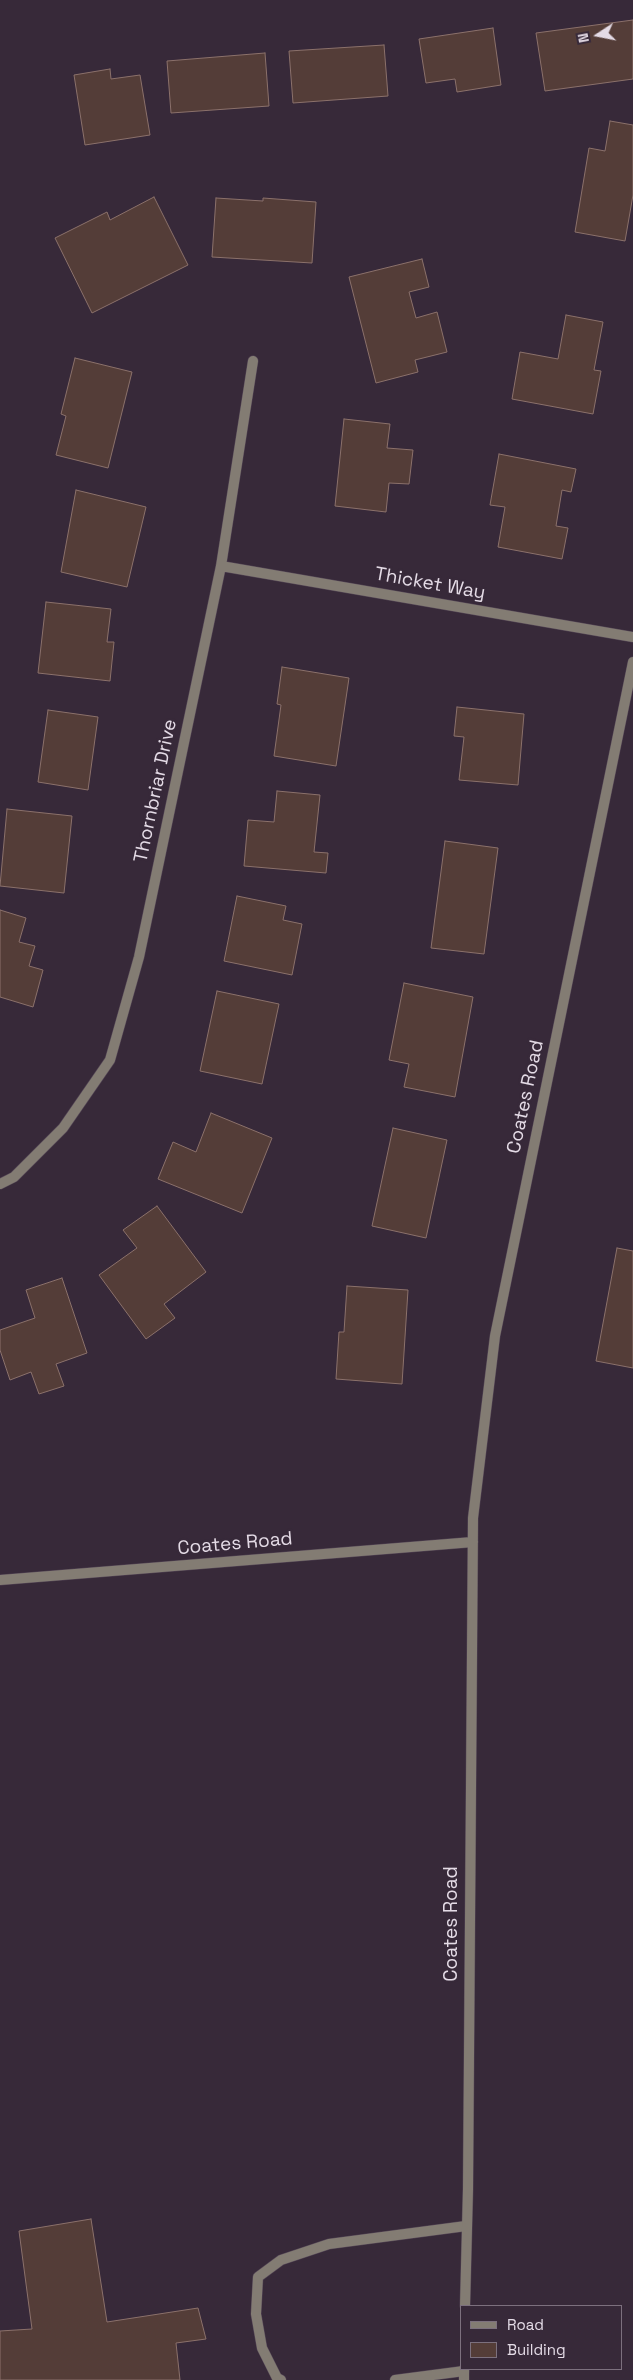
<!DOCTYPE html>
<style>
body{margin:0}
#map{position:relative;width:633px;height:2380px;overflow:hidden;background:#372939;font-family:"Space Grotesk",sans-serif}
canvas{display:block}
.legend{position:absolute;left:460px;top:2305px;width:162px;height:65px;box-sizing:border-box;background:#372939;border:1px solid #7c707e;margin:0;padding:6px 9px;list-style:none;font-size:15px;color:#e4dbe6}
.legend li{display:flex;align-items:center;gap:10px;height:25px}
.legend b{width:25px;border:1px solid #7c707e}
.north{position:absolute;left:573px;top:10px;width:50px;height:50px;-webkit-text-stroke:4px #372939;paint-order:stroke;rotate:259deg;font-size:14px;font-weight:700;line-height:20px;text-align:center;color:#e4dbe6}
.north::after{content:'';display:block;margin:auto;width:18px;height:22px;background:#e4dbe6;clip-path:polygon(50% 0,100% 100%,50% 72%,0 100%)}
</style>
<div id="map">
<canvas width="633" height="2380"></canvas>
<ul class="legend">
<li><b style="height:6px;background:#837c73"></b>Road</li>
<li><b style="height:14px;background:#543d38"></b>Building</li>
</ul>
<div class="north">N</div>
</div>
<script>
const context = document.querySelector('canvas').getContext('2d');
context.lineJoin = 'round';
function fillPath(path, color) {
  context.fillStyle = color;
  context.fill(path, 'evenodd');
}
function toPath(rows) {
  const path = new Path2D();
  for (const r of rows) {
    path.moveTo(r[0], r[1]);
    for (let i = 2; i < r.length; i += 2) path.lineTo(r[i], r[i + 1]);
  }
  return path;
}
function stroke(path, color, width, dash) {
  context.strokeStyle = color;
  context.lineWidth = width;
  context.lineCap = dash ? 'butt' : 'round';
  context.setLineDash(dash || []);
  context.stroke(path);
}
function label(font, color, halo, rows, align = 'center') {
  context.font = font + ' "Space Grotesk",sans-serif';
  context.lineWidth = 5;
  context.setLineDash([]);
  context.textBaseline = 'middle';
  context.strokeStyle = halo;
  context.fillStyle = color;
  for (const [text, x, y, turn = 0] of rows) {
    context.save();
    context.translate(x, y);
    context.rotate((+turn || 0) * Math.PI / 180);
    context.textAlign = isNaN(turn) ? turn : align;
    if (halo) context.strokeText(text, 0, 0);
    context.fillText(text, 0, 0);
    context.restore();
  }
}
const building = toPath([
 [633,20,633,79,545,91,536,33,633,20],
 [493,28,501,85,457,92,455,79,426,83,419,39,493,28],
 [384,45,388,96,293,103,289,51,384,45],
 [265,53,269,106,171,113,167,61,265,53],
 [110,69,111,79,140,75,150,135,85,145,74,75,110,69],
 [610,121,633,125,633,195,625,241,575,232,589,148,605,151,610,121],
 [154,197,188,265,92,313,55,238,107,212,110,220,154,197],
 [216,198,263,201,263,198,316,202,312,263,212,257,216,198],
 [422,259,429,287,409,292,416,318,437,312,447,352,415,360,418,372,376,383,349,277,422,259],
 [566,315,603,322,594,370,601,371,593,414,512,399,520,352,558,359,566,315],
 [75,358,132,372,108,468,56,455,66,416,61,414,75,358],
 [344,419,390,424,387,448,413,450,409,484,389,483,386,512,335,506,344,419],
 [499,454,576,469,571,492,562,490,556,526,568,528,562,559,498,547,505,507,490,505,499,454],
 [76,490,146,507,127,587,61,572,76,490],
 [46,602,111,609,107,642,114,642,110,681,38,673,46,602],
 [282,667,349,678,336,766,274,756,281,705,277,704,282,667],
 [457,707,524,714,518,785,459,780,464,737,454,736,457,707],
 [48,710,98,717,88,790,38,782,48,710],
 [277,791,320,795,314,852,328,853,326,873,244,866,248,820,274,822,277,791],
 [7,809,72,816,64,893,0,886,7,809],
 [445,841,498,848,484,954,431,948,445,841],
 [237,896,286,906,283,920,302,924,292,975,224,961,237,896],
 [0,910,26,918,19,942,35,946,29,966,43,970,33,1007,0,997,0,910],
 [404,983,473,997,455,1097,404,1087,409,1064,389,1060,404,983],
 [217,991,279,1004,262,1084,200,1071,217,991],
 [211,1113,272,1138,242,1213,158,1179,173,1142,196,1152,211,1113],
 [393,1128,447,1140,426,1238,372,1226,393,1128],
 [157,1206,206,1272,164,1304,175,1318,146,1339,99,1275,137,1248,123,1230,157,1206],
 [617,1248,633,1251,633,1368,596,1361,617,1248],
 [62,1278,87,1353,56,1364,64,1386,39,1394,31,1372,10,1380,0,1350,0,1330,35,1318,26,1290,62,1278],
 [347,1286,408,1290,402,1384,336,1379,339,1332,344,1332,347,1286],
 [91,2219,107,2322,198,2308,206,2339,176,2343,180,2380,0,2380,0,2331,32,2329,19,2231,91,2219]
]);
const service = toPath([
 [281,2380,277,2378,262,2348,256,2314,258,2277,281,2260,329,2244,466,2226],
 [395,2380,464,2371]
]);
const minor = toPath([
 [221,566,633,637],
 [0,1184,14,1177,63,1128,110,1060,139,957,221,566,253,361],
 [0,1580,473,1542],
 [465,2306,468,2189,473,1518,495,1336,633,662],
 [464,2380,464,2369]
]);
const streetNames = [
 ["Thicket Way",430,584,10],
 ["Thornbriar Drive",156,791,-78],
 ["Coates Road",526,1097,-78],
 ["Coates Road",235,1544,-5],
 ["Coates Road",452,1924,-90]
];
fillPath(building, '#543d38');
stroke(building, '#8b716b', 1);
stroke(service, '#534555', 11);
stroke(minor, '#534555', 11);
stroke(service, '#837c73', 10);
stroke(minor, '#837c73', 10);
label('19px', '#e4dbe6', '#372939', streetNames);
</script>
